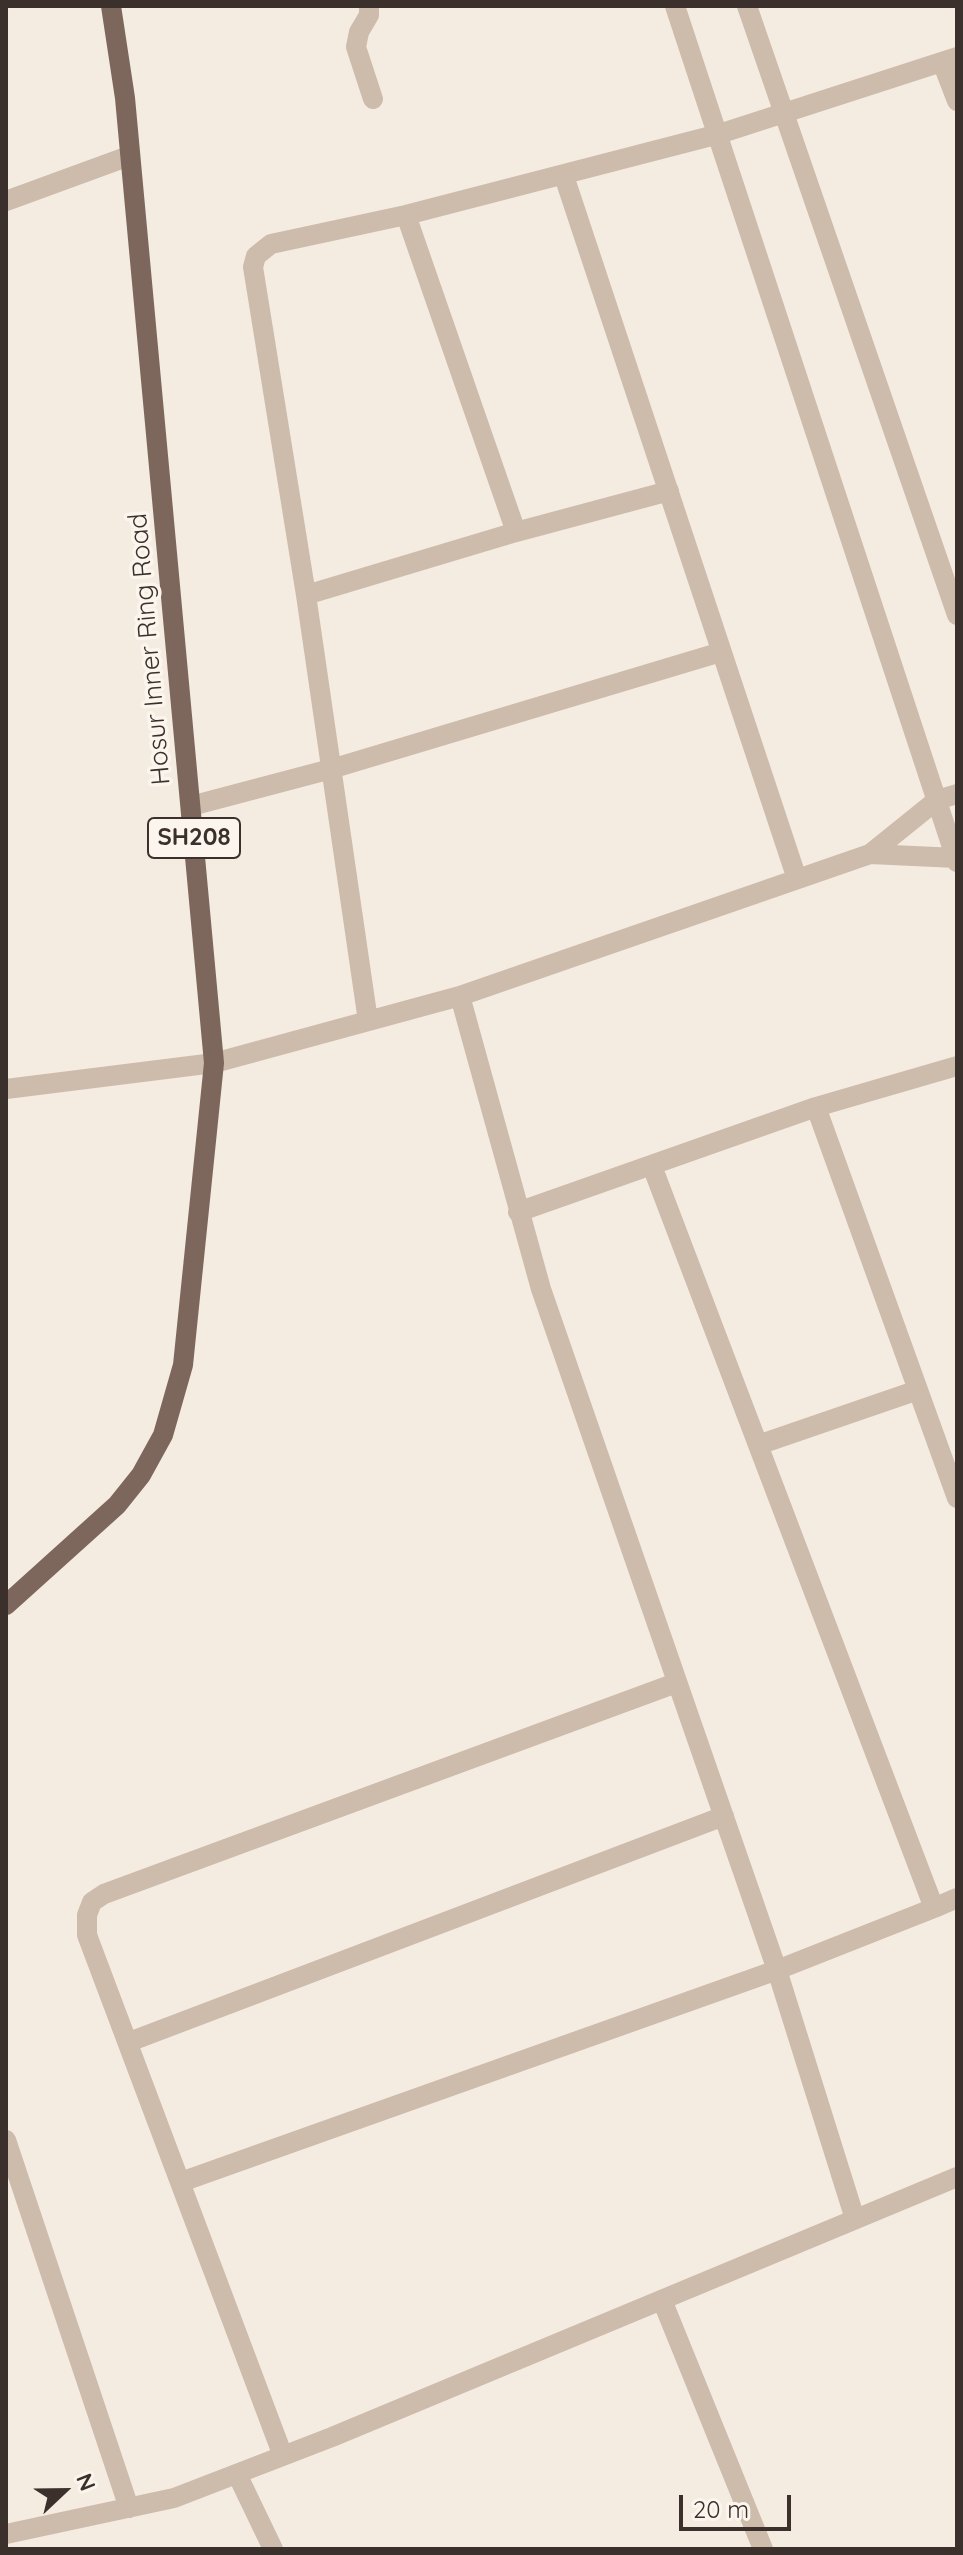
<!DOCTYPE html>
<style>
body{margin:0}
#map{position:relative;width:963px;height:2555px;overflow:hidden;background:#f4ebe1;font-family:Quicksand,sans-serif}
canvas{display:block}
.frame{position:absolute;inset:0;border:8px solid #3b302b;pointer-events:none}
.north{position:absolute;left:24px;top:2451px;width:80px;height:80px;-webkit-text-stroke:6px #fbf5ee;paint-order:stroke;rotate:68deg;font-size:22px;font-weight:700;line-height:32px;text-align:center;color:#3b302b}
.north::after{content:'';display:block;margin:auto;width:28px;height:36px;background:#3b302b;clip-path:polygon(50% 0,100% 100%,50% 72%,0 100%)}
.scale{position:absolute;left:679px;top:2495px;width:112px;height:36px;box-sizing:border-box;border:4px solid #3b302b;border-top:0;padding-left:10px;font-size:24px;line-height:28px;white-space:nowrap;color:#3b302b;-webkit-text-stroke:6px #fbf5ee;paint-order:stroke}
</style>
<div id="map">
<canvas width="963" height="2555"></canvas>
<div class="frame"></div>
<div class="north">N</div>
<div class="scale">20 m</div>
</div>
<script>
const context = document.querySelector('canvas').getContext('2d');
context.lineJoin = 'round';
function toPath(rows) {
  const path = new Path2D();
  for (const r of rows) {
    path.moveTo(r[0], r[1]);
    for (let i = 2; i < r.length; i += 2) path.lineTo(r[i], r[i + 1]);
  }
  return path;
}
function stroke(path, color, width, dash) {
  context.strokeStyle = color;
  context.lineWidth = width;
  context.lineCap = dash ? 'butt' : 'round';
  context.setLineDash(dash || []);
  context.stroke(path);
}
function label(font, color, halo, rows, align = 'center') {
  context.font = font + ' Quicksand,sans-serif';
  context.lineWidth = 7;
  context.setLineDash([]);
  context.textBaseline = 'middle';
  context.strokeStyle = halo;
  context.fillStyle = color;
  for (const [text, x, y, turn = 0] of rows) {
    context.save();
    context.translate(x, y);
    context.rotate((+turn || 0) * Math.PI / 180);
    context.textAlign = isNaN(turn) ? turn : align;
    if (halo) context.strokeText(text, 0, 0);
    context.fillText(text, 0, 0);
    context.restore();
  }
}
const minor = toPath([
 [369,6,369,15,359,32,356,47,373,99],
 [675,6,957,862],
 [747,6,957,615],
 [942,62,957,101],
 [564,176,797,879],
 [6,201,129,156],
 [406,215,516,532],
 [306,595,516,532,669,491],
 [191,806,331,769,721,652],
 [870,854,957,858],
 [460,996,541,1289,777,1970,855,2219],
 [368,1021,306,595,253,267,256,256,271,244,406,215,719,134,957,57],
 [6,1089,214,1063,460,996,870,854,937,800,957,794],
 [816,1107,957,1498],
 [652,1166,934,1908,957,1898],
 [518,1212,816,1107,957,1066],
 [758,1445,918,1390],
 [129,2042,724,1816],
 [6,2140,129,2508],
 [181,2182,777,1970,934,1908],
 [662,2300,763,2549],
 [283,2456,87,1935,87,1915,92,1902,104,1894,676,1683],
 [237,2474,273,2549],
 [6,2534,174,2498,332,2437,957,2177]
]);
const major = toPath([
 [6,1605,117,1505,141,1475,163,1435,183,1365,214,1063,125,98,111,6]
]);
const shields = [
 [194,838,92]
];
const shieldNames = [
 ["SH208",194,838]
];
const streetNames = [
 ["Hosur Inner Ring Road",150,649,-95]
];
stroke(minor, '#cdbbac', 20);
stroke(major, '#7d675c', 20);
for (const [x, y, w] of shields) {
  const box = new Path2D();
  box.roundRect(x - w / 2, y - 20, w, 40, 6);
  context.fillStyle = '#fbf5ee';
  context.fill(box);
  stroke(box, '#3b302b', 2);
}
label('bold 24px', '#3b302b', null, shieldNames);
label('26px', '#3b302b', '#fbf5ee', streetNames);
</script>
